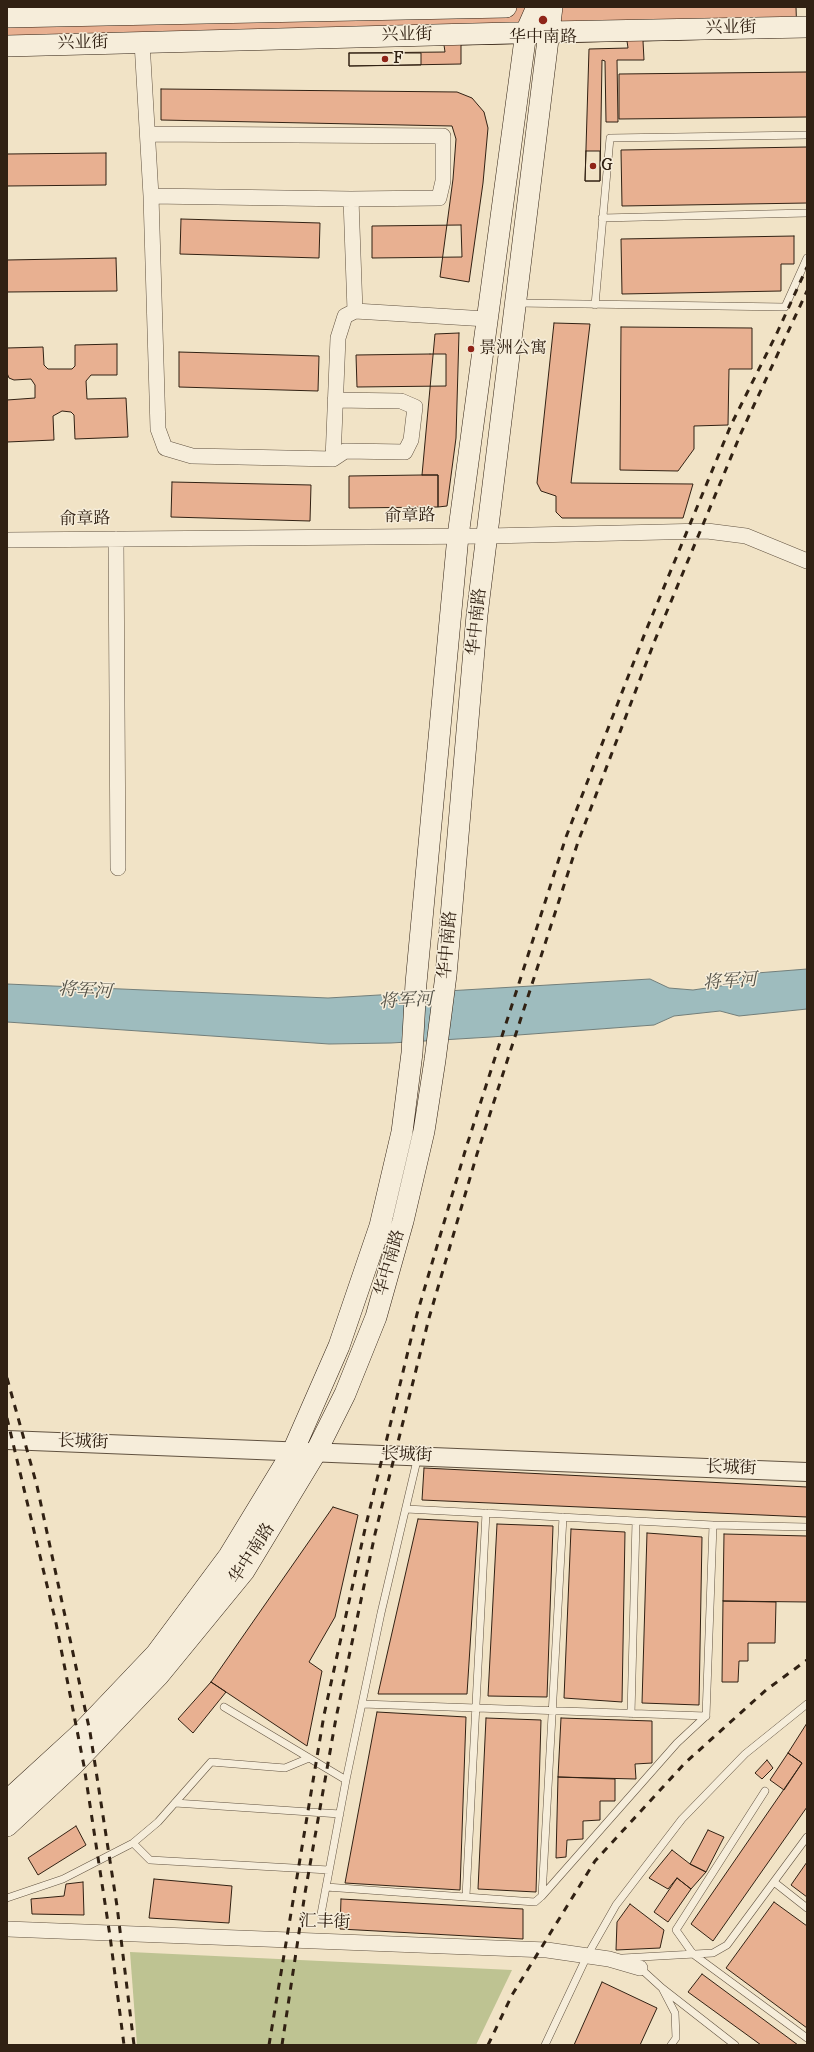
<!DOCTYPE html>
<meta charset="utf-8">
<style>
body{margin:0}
#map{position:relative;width:814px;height:2052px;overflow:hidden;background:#f1e3c6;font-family:"IM FELL DW Pica",serif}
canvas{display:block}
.frame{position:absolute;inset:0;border:8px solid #312113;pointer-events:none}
</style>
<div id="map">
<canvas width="814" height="2052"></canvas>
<div class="frame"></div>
</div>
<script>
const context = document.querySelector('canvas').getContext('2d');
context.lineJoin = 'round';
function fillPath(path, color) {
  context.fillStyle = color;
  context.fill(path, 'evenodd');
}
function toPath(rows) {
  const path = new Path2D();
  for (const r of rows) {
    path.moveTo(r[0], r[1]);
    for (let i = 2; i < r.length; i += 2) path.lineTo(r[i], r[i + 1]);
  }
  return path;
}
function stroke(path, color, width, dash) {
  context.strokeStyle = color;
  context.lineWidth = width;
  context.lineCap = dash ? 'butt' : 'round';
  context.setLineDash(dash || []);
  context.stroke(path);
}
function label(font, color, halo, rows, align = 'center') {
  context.font = font + ' "IM FELL DW Pica","Noto Serif SC",serif';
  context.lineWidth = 3;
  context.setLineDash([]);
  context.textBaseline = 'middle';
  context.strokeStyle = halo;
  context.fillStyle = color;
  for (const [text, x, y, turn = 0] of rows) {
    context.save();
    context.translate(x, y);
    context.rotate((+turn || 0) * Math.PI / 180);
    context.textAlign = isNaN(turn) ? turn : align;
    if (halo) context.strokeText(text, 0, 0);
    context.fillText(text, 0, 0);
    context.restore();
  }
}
const green = toPath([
 [130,1952,512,1970,476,2045,137,2045]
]);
const water = toPath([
 [807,969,807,1009,739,1016,720,1011,674,1016,654,1025,491,1037,391,1043,329,1044,7,1022,7,984,328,998,650,979,669,988,693,990,734,984,744,974,807,969]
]);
const building = toPath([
 [7,7,796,7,797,37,643,41,644,60,617,60,618,122,606,122,605,61,602,60,600,181,585,181,589,49,628,48,627,41,461,45,461,64,349,66,349,53,445,52,444,45,7,53,7,7],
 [349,53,421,53,421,65,349,66,349,53],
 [807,72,807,117,619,119,619,74,807,72],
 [161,89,457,92,472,98,484,112,488,128,483,183,469,282,440,277,453,179,456,139,452,126,161,120,161,89],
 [807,147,807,203,622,206,621,150,807,147],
 [586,151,600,151,600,181,585,181,586,151],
 [106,153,106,185,7,186,7,154,106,153],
 [181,219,320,223,319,258,180,254,181,219],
 [461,225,462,257,372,258,372,226,461,225],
 [794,236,794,264,781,264,781,291,622,294,621,239,794,236],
 [116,258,117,291,7,292,7,260,116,258],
 [554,323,590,324,571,483,693,484,683,518,562,518,556,512,556,496,541,491,537,483,554,323],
 [621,327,752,328,752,369,729,369,728,425,694,426,694,449,678,471,620,470,621,327],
 [459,333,456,438,447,506,438,507,438,475,422,475,435,334,459,333],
 [117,344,117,375,91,375,86,381,87,399,126,398,128,437,75,439,74,415,71,412,62,411,53,416,54,440,7,442,7,400,35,398,35,385,31,379,14,380,9,378,7,373,7,348,43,347,44,365,48,369,72,369,75,366,75,345,117,344],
 [179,352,319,356,318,391,179,387,179,352],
 [430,354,446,354,446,386,357,387,356,355,430,354],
 [422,475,438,475,438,507,349,508,349,476,422,475],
 [172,482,311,485,310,521,171,517,172,482],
 [424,1468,807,1487,807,1517,422,1500,424,1468],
 [333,1507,358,1515,335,1617,309,1662,322,1671,307,1746,211,1682,333,1507],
 [418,1519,478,1522,467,1694,378,1694,418,1519],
 [497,1524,553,1526,547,1697,488,1696,497,1524],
 [571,1529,625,1532,622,1702,564,1698,571,1529],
 [647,1533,702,1537,699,1705,642,1703,647,1533],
 [724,1534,807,1536,807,1602,723,1601,724,1534],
 [723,1601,776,1602,775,1643,748,1643,748,1661,739,1661,738,1682,722,1682,723,1601],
 [211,1682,226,1692,193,1733,178,1719,211,1682],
 [377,1712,466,1717,460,1890,345,1883,377,1712],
 [486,1718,541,1720,536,1892,478,1889,486,1718],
 [561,1718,652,1721,652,1763,635,1764,636,1779,558,1777,561,1718],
 [807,1723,807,1807,713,1941,691,1924,802,1763,788,1753,807,1723],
 [788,1753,802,1763,784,1790,770,1780,788,1753],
 [767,1760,773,1768,762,1779,755,1773,767,1760],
 [558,1777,615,1779,615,1801,600,1801,600,1820,583,1821,583,1839,567,1840,566,1857,556,1858,558,1777],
 [76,1826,86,1845,38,1875,28,1858,76,1826],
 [708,1830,724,1837,706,1872,690,1864,708,1830],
 [672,1850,690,1864,706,1872,691,1889,677,1878,668,1889,649,1878,672,1850],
 [807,1862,807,1897,791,1885,807,1862],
 [677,1878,691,1889,668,1922,654,1912,677,1878],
 [154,1879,232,1886,229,1923,149,1918,154,1879],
 [83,1882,84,1915,32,1914,31,1899,64,1896,66,1884,83,1882],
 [341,1899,523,1909,523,1939,340,1929,341,1899],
 [774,1902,807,1926,807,2028,726,1968,774,1902],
 [630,1904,664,1930,660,1948,616,1950,617,1922,630,1904],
 [702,1974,798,2045,761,2045,688,1992,702,1974],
 [602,1982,657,2008,640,2045,574,2045,602,1982]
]);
const service = toPath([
 [602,218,807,213],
 [517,303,785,307,807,258],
 [595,305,610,138,807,135],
 [406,1509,713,1525,807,1527],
 [362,1704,706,1716,713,1525],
 [224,1707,346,1780],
 [631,1714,636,1521],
 [765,1791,676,1930,693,1954,807,2038],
 [175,1803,340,1814],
 [133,1843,150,1860,329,1870],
 [774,1882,807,1908],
 [326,1887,535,1902,542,1896,563,1517],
 [466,1896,486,1513],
 [542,1896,677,1743,706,1716],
 [7,1898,63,1879,133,1843,158,1822,211,1762,285,1768,309,1758],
 [321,1914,346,1780,381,1613,418,1456],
 [623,1958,713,1953,727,1945,807,1837],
 [640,1968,662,1988,675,2013,676,2038,671,2045],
 [662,1988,735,2045],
 [545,2045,587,1956,616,1905,682,1819,745,1754,807,1704]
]);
const minor = toPath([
 [142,42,151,196,158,429,165,448,192,456,333,459,338,338,345,316,355,311,351,199,151,196],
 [148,134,443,136,443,181,439,198,351,199],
 [355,311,487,319],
 [333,459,345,451,405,452,411,440,415,407,401,401,335,400],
 [116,539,118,868],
 [7,540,488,536,707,531,746,536,807,561],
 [7,1929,547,1950,609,1959,640,1968]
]);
const tertiary = toPath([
 [7,1440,807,1472]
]);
const secondary = toPath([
 [7,17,506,7],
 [7,46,550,32,807,27],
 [7,1801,79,1735,156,1654,229,1556,293,1451,339,1346,380,1226,402,1132,412,1053,416,983,458,536,526,32,537,7],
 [7,1826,74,1764,158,1676,244,1571,316,1452,345,1394,376,1317,403,1221,424,1131,435,1060,446,975,477,615,552,7]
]);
const rail = toPath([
 [7,1378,37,1486,90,1732,117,1906,134,2045],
 [7,1418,56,1623,84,1766,110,1936,124,2045],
 [269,2045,324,1715,365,1529,417,1314,466,1148,566,837,645,633,731,425,777,333,807,267],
 [282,2045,305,1893,336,1718,375,1534,429,1318,477,1154,578,842,655,640,741,433,807,291],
 [488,2045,512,1995,595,1861,685,1763,766,1690,807,1660]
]);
const markers = [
 [543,20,5,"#8f2418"],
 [385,59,4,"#8f2418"],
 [593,166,4,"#8f2418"],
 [471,349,4,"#8f2418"]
];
const streetNames = [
 ["兴业街",731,29,-1],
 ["兴业街",407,36,-1],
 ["兴业街",83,44,-1],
 ["俞章路",410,517,-1],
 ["俞章路",85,520,-1],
 ["华中南路",478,622,-84],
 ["华中南路",449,945,-85],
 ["华中南路",391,1263,-74],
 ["长城街",83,1443,2],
 ["长城街",407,1456,2],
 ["长城街",731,1469,2],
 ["华中南路",253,1554,-57],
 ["汇丰街",325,1923,2]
];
const poiNames = [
 ["华中南路",543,38,"center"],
 ["F",393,59],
 ["G",601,166],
 ["景洲公寓",479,349]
];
const waterNames = [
 ["将军河",730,983,-4],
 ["将军河",85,992,3],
 ["将军河",406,1002,-3]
];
fillPath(green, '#bec392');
fillPath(water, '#9ebcbe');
stroke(water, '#727e7a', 1);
fillPath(building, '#e8b091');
stroke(building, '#312113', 1);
stroke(service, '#615240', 8);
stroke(minor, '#615240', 16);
stroke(tertiary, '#615240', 20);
stroke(secondary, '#312113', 22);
stroke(service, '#f6edda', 7);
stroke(minor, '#f6edda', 15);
stroke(tertiary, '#f6edda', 18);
stroke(secondary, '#f6edda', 21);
stroke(rail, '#312113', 3, [7, 7]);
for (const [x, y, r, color] of markers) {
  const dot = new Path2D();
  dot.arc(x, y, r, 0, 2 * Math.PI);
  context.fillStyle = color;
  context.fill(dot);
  stroke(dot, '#f6edda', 1.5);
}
label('17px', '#312113', '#f6edda', streetNames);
label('17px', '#312113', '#f6edda', poiNames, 'left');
label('italic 18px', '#525046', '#f6edda', waterNames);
</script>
